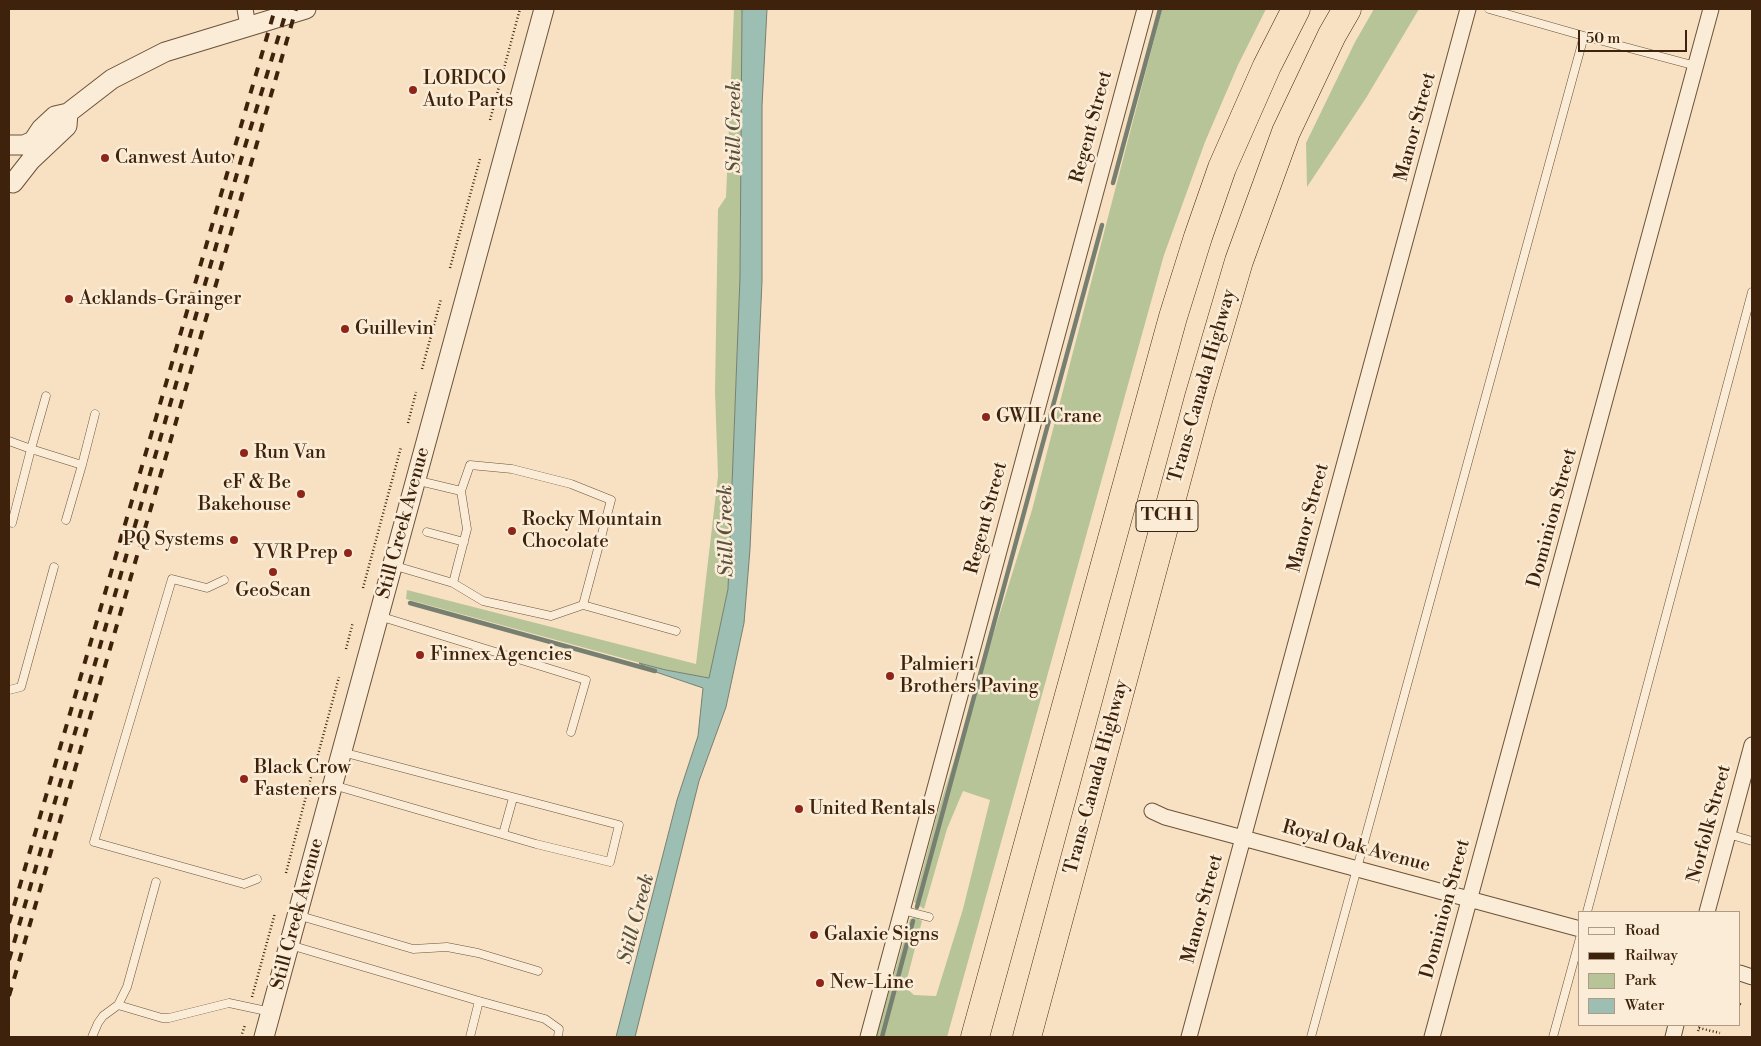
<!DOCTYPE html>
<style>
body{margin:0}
#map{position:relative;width:1761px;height:1046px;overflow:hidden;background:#f8e1c2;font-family:"Libre Bodoni",serif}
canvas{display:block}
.frame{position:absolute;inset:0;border:10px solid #3e220b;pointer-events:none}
.legend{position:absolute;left:1578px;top:911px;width:162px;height:115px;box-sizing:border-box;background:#faecd7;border:1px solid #af9b85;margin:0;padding:6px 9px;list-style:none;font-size:15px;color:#3e220b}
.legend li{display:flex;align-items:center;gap:10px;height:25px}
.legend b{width:25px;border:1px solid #af9b85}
.scale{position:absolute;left:1578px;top:30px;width:109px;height:22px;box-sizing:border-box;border:2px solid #3e220b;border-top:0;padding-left:6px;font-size:15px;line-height:18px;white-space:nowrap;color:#3e220b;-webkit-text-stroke:4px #faecd7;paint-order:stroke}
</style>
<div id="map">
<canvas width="1761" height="1046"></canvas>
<div class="frame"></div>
<ul class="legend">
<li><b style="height:6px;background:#faecd7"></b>Road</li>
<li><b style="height:6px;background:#3e220b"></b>Railway</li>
<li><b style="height:14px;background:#b7c498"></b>Park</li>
<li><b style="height:14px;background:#9dbeb3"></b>Water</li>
</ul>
<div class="scale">50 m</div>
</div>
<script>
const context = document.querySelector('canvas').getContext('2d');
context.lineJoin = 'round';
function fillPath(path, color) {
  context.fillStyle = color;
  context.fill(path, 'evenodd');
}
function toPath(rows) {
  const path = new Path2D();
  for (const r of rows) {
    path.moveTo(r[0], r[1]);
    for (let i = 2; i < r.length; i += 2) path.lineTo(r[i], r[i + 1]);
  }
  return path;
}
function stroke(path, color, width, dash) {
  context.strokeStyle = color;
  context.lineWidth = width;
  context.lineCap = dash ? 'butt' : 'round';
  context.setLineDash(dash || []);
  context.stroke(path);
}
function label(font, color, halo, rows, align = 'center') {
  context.font = font + ' "Libre Bodoni",serif';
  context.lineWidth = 5;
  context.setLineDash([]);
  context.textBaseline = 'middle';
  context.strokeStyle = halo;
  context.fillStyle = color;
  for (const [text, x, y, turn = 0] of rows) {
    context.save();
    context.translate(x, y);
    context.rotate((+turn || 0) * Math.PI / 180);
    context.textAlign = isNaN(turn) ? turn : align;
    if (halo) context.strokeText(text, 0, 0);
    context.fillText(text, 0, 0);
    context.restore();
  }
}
const green = toPath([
 [734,9,742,9,740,277,728,589,709,678,666,670,406,599,407,590,696,664,718,476,715,392,718,209,726,197],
 [1162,9,1266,9,1238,65,1205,142,1164,255,947,1037,876,1037,910,919,916,917,922,921,905,987,914,995,936,996,963,909,990,800,963,791,947,829,924,909,914,902,937,815,1032,510],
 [1374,9,1419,9,1366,98,1307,187,1306,143,1355,42]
]);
const water = toPath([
 [742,9,767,9,762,106,762,281,750,549,744,623,726,707,699,781,635,1037,616,1037,677,800,698,736,703,688,653,671,639,663,666,670,709,678,728,589,740,277,742,9]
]);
const stream = toPath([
 [1113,183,1160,9],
 [410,603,655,671],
 [917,907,1102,225],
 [882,1037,913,921]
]);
const path = toPath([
 [490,120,520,9],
 [450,268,480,159],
 [422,369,441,299],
 [408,423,416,392],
 [363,588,401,447],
 [346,649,353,622],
 [316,762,339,677],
 [286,873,311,777],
 [252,997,275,913],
 [1740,1004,1742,1005],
 [1699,1028,1720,1033],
 [1698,1031,1700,1025],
 [241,1037,245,1025]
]);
const service = toPath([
 [1584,36,1696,66],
 [9,441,31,449,46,396],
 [82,465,95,414],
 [415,480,461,491,470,465,512,469,571,484,611,500,583,605,551,616,483,601,453,583],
 [12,523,31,449,82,465,66,520],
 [427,532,464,542],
 [392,565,453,583,467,529,461,491],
 [224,580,207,588,172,579,94,842,244,884,257,879],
 [583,605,676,631],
 [379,616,586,680,571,732],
 [9,690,21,687,54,567],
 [333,785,536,844,610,862,619,825,342,752],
 [503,834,513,798],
 [1728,834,1752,841],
 [902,910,929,917],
 [1587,912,1752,292],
 [297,915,413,949,447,947,478,953,538,971],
 [290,945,479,1001,545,1019,559,1029,558,1037],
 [118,1005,162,1018,169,1018,229,1003,271,1012],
 [92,1037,98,1023,103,1016,118,1005,127,987,156,882],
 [470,1037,479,1001],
 [1311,1037,1584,36,1489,9],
 [1553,1037,1580,938]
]);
const minor = toPath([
 [245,9,248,26],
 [1152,811,1165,817,1580,929],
 [1707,912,1752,745],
 [1740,973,1752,977],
 [868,1037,1145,9],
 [1189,1037,1468,9],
 [1432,1037,1711,9],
 [1673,1037,1676,1025]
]);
const tertiary = toPath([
 [9,145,24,145,33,141,41,129,55,116,68,113,112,79,165,52,306,9],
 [13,183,31,160,67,126,68,113],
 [264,1037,544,9]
]);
const motorway = toPath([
 [975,1037,1173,317,1198,237,1222,168,1267,66,1296,9],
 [1027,1037,1199,397,1239,261,1286,132,1332,35,1347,9]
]);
const rail = toPath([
 [9,923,275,9],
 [9,960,243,153,287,9],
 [9,996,296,9]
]);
const markers = [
 [413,90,5,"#8f2418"],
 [105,158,5,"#8f2418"],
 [69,299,5,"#8f2418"],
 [345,329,5,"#8f2418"],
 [986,417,5,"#8f2418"],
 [244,453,5,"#8f2418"],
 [301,494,5,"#8f2418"],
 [512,531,5,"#8f2418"],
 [234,540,5,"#8f2418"],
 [348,553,5,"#8f2418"],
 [273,572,5,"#8f2418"],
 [420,655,5,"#8f2418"],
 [890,676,5,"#8f2418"],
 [244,779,5,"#8f2418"],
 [799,809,5,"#8f2418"],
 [814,935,5,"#8f2418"],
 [820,983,5,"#8f2418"]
];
const shields = [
 [1167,516,62]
];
const shieldNames = [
 ["TCH 1",1167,516]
];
const poiNames = [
 ["LORDCO",423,79],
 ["Auto Parts",423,101],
 ["Canwest Auto",115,158],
 ["Acklands-Grainger",79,299],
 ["Guillevin",355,329],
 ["GWIL Crane",996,417],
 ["Run Van",254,453],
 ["eF & Be",291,483,"right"],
 ["Bakehouse",291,505,"right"],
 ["Rocky Mountain",522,520],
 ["Chocolate",522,542],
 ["PQ Systems",224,540,"right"],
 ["YVR Prep",338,553,"right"],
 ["GeoScan",273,591,"center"],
 ["Finnex Agencies",430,655],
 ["Palmieri",900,665],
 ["Brothers Paving",900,687],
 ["Black Crow",254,768],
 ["Fasteners",254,790],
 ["United Rentals",809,809],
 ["Galaxie Signs",824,935],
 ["New-Line",830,983]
];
const streetNames = [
 ["Regent Street",1092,127,-75],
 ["Manor Street",1416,127,-75],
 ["Trans-Canada Highway",1203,386,-74],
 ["Regent Street",987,518,-75],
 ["Manor Street",1309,518,-75],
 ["Dominion Street",1553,518,-75],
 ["Still Creek Avenue",404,523,-75],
 ["Trans-Canada Highway",1097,777,-75],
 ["Norfolk Street",1710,824,-75],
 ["Royal Oak Avenue",1356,847,15],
 ["Manor Street",1203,909,-75],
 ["Dominion Street",1446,909,-75],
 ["Still Creek Avenue",298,914,-75]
];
const waterNames = [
 ["Still Creek",735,127,-90],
 ["Still Creek",727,531,-91],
 ["Still Creek",637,919,-75]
];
fillPath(green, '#b7c498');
fillPath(water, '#9dbeb3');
stroke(water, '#778070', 1);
stroke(stream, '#778070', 4.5);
stroke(service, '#6c5239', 9);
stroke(minor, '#6c5239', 17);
stroke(tertiary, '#6c5239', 21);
stroke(motorway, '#3e220b', 29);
stroke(path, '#3e220b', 2.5, [1, 2.5]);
stroke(service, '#faecd7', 8);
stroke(minor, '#faecd7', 15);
stroke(tertiary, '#faecd7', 19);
stroke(motorway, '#f8e1c2', 28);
stroke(rail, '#3e220b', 4, [9, 9]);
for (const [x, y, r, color] of markers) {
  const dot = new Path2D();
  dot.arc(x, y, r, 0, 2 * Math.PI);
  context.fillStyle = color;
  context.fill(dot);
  stroke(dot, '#faecd7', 2);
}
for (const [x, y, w] of shields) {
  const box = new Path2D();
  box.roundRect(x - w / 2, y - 15.5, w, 31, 4);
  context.fillStyle = '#faecd7';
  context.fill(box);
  stroke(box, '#3e220b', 1);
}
label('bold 18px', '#3e220b', null, shieldNames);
label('19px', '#3e220b', '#faecd7', poiNames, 'left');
label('19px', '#3e220b', '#faecd7', streetNames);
label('italic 20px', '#5a513d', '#faecd7', waterNames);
</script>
